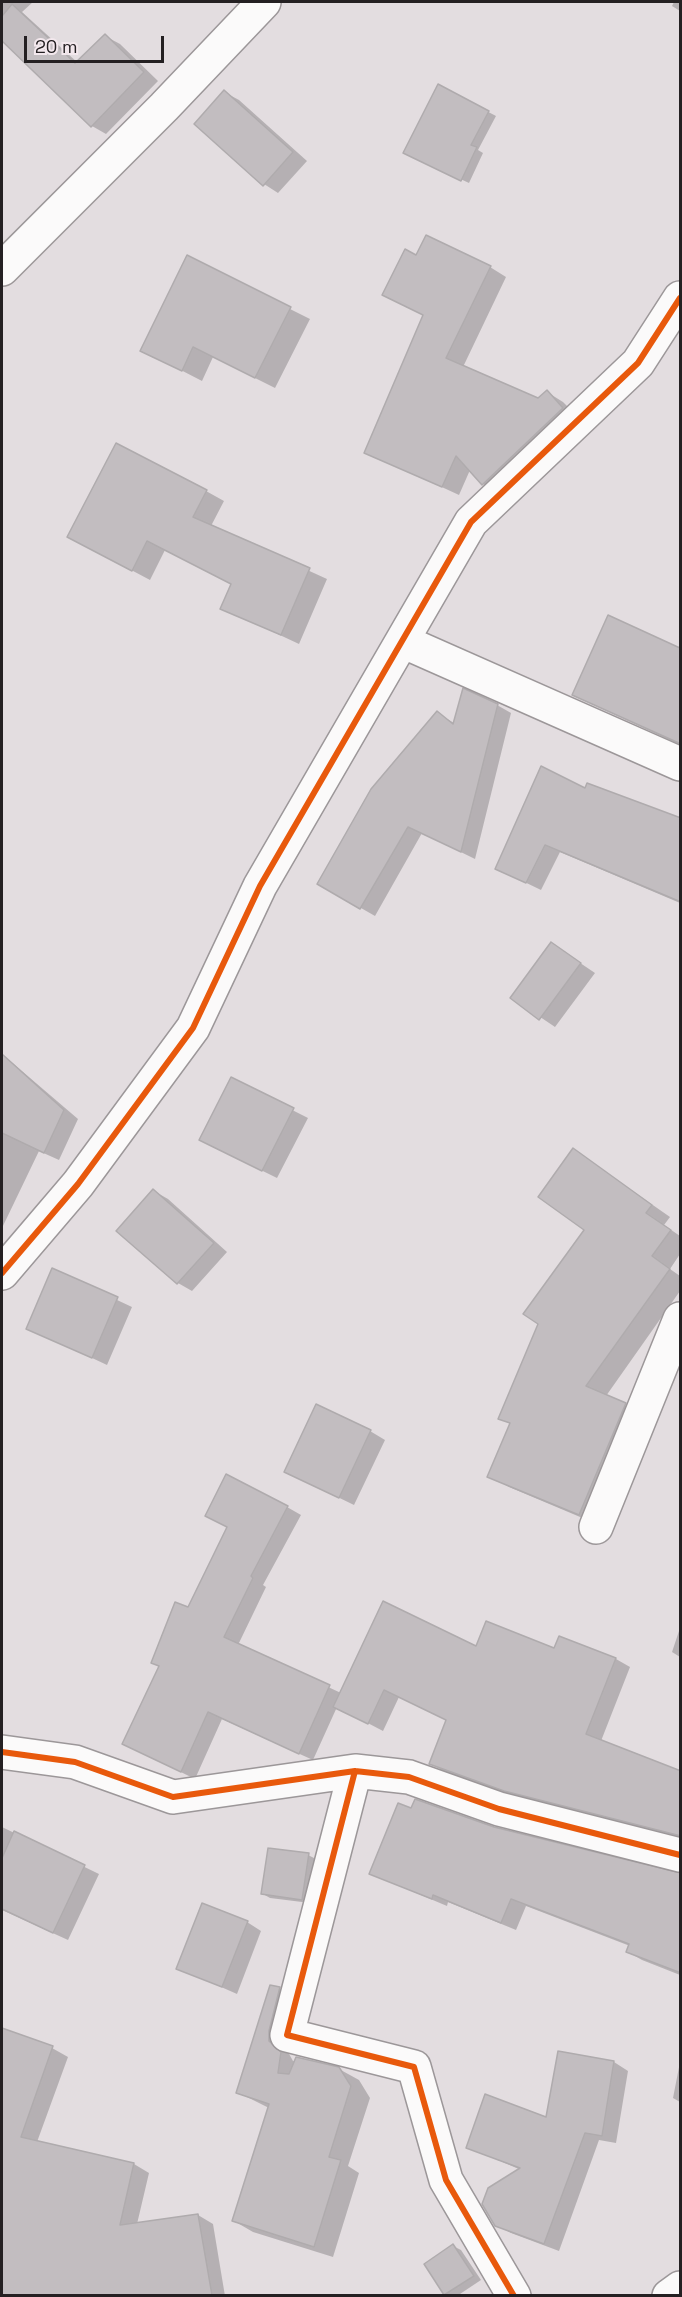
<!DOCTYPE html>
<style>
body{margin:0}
#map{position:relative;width:682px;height:2297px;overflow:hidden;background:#e3dde0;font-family:"Space Grotesk",sans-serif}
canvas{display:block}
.frame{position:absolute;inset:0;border:3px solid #242022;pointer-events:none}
.scale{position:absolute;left:24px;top:36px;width:140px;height:27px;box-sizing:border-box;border:3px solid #242022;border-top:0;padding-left:8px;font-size:18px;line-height:21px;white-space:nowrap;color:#242022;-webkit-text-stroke:4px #f3e8ed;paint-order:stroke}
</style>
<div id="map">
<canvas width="682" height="2297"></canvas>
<div class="frame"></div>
<div class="scale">20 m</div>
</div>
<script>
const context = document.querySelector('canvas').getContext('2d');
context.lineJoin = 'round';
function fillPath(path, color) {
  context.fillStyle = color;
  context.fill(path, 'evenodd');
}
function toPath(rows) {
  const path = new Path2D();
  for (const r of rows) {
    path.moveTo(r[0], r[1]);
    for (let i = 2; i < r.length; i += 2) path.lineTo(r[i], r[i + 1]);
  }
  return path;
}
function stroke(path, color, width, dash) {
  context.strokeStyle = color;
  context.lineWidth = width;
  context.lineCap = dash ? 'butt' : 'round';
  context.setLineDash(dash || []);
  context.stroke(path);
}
const shadow = toPath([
 [2,2,33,2,22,12,78,63,105,36,120,44,158,81,106,134,92,126,2,39],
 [674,2,680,2,680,11,672,6],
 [439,86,496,116,478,150,483,153,469,183,413,157],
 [224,92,239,100,307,161,278,193,264,184],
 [417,257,490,267,506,277,463,367,539,400,547,392,563,402,579,418,500,493,483,484,470,470,459,495,366,452,425,315],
 [188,258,310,319,275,388,213,357,202,381,142,350],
 [206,491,224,501,211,526,327,579,299,644,222,608,232,584,165,550,150,580,69,537],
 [609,617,680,650,680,745,574,695],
 [497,705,511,713,475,859,422,833,375,916,319,884,437,713,454,723],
 [586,790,680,820,680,903,560,852,541,890,512,876],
 [552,944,595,973,555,1027,512,998],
 [2,1054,78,1119,59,1160,39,1151,2,1228],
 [231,1079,308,1118,277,1178,216,1148],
 [574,1150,670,1217,664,1225,680,1236,680,1254,670,1269,680,1276,680,1291,606,1396,644,1415,599,1525,509,1487,489,1476,511,1424,500,1418,586,1229],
 [154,1191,168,1199,227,1252,192,1291,178,1283],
 [53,1270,132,1307,107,1365,28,1328],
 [370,1431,385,1440,354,1505,286,1472],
 [287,1507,301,1515,263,1585,266,1587,238,1645,341,1693,477,1648,555,1650,616,1659,630,1667,601,1741,679,1772,680,1767,680,1839,520,1799,445,1772,431,1763,448,1721,399,1697,383,1731,337,1707,313,1760,222,1719,195,1779,138,1751,188,1609],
 [680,1628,680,1657,672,1652],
 [412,1810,680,1875,680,1975,642,1960,628,1952,630,1946,526,1906,516,1930,448,1902,447,1906,371,1874],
 [2,1827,99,1874,68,1940,2,1910],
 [308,1855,316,1859,310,1903,270,1898,263,1894],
 [247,1922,261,1931,237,1994,178,1968],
 [279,1989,299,2000,288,2052,293,2061,339,2069,359,2080,370,2098,348,2166,359,2173,333,2257,253,2232,234,2221,269,2108,237,2092],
 [2,2030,52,2048,68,2057,37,2142,134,2164,149,2173,137,2224,198,2215,213,2224,225,2296,2,2296],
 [614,2062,628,2071,616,2143,599,2140,559,2251,511,2233,496,2225,521,2170,468,2147,547,2119],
 [680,2062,680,2102,673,2098],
 [453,2246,461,2250,481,2280,457,2296,447,2296,445,2294]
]);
const building = toPath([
 [12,4,75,63,105,34,144,72,91,127,2,41,2,16,12,4],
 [438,84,489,111,471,145,477,147,461,181,403,153,438,84],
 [224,90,293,152,263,186,194,124,224,90],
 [426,235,491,266,446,358,538,398,547,390,563,408,482,485,456,456,442,487,364,453,423,315,382,295,405,249,416,255,426,235],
 [187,255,291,307,255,378,193,347,182,371,140,351,187,255],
 [116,443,207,490,193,517,310,568,281,635,220,609,231,584,147,541,132,571,67,537,116,443],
 [608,615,680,648,681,744,572,695,608,615],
 [463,688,498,704,461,852,408,827,360,909,317,884,371,789,437,711,453,724,463,688],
 [541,766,585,788,587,783,681,818,681,902,545,845,526,883,495,869,541,766],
 [551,942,581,963,539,1020,510,998,551,942],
 [2,1054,64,1110,44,1153,2,1133,2,1054],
 [231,1077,294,1108,262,1171,199,1140,231,1077],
 [573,1148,652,1205,646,1213,671,1230,652,1256,670,1269,586,1386,626,1403,579,1515,487,1477,510,1423,498,1419,538,1324,523,1314,584,1230,538,1197,573,1148],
 [153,1189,214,1243,177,1284,116,1231,153,1189],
 [52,1268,118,1297,92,1358,26,1329,52,1268],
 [316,1404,371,1430,339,1498,284,1472,316,1404],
 [226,1474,288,1506,251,1576,253,1578,224,1637,330,1685,299,1754,208,1712,181,1772,122,1744,159,1666,151,1663,175,1602,188,1607,227,1527,205,1516,226,1474],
 [383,1601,476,1646,486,1621,554,1648,559,1636,616,1658,586,1734,681,1771,681,1836,504,1791,429,1764,446,1720,384,1690,368,1724,333,1707,383,1601],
 [415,1799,494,1827,681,1873,681,1973,626,1952,629,1944,511,1899,501,1923,433,1895,432,1899,369,1874,398,1803,411,1808,415,1799],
 [14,1831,85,1865,53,1933,2,1909,2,1858,14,1831],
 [268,1848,309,1853,302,1900,261,1894,268,1848],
 [202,1903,248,1921,222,1987,176,1969,202,1903],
 [270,1985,280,1987,269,2031,269,2041,281,2052,278,2073,289,2074,296,2057,339,2067,351,2086,329,2157,341,2160,314,2247,232,2221,269,2104,236,2093,270,1985],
 [2,2028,53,2046,21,2137,134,2163,120,2225,198,2214,212,2295,2,2295,2,2028],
 [558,2051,614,2061,602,2136,585,2133,544,2244,495,2226,482,2204,488,2188,520,2168,466,2148,485,2094,546,2117,558,2051],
 [453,2244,474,2276,444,2295,424,2264,453,2244]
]);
const minor = toPath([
 [2,269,164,107,264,2],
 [402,641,680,764],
 [2,1273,78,1184,193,1028,260,886,471,522,638,363,680,298],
 [596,1527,680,1319],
 [2,1752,75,1762,173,1797,355,1771,409,1777,499,1809,680,1855],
 [355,1771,287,2035,414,2067,446,2180,514,2296],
 [669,2296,680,2288]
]);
const cycleway = toPath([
 [2,1273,78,1184,193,1028,260,886,471,522,638,363,680,298],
 [2,1752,75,1762,173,1797,355,1771,409,1777,499,1809,680,1855],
 [355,1771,287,2035,414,2067,446,2180,514,2296]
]);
fillPath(shadow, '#0003');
fillPath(building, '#c2bdc0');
stroke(building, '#afabad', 1.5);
stroke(minor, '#9c9799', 36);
stroke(minor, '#fbfafa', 33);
stroke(cycleway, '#e8590c', 6);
</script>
